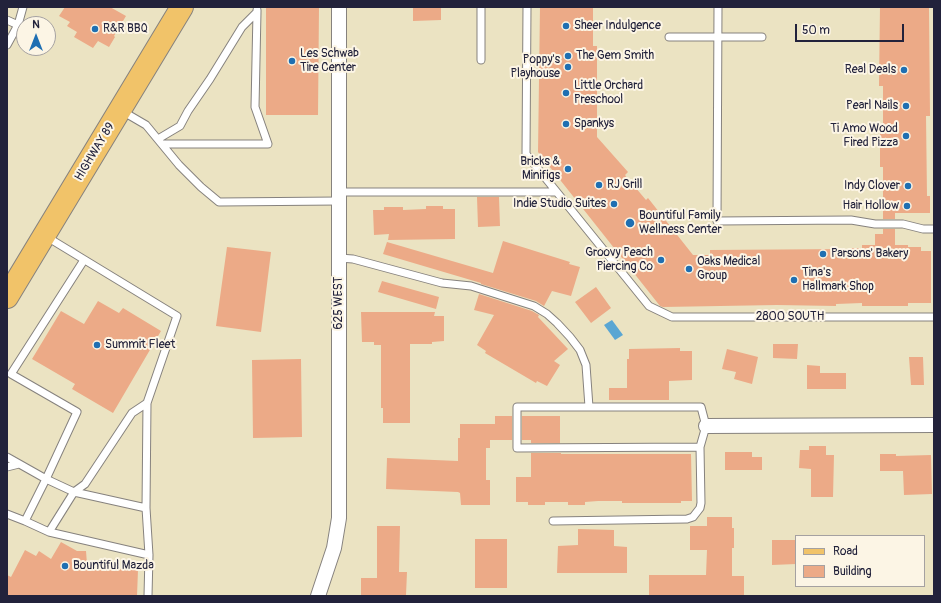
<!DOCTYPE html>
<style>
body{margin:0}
#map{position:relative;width:941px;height:603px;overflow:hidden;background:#ebe3c2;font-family:Pangolin,sans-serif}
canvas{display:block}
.frame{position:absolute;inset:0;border:8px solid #22223b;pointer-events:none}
.legend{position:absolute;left:795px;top:535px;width:130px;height:52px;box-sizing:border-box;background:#fcf5e5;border:1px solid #a5a1a1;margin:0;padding:5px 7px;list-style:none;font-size:12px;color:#22223b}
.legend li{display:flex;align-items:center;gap:8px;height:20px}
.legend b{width:20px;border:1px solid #a5a1a1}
.north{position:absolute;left:16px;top:16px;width:40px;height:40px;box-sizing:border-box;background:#fcf5e5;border:1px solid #a5a1a1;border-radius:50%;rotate:0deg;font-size:11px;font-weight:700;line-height:16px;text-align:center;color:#22223b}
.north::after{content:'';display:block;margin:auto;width:14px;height:18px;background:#1f6fb2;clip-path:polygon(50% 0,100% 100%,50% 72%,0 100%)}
.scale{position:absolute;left:795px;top:24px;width:109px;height:18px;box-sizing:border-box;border:2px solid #22223b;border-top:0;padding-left:5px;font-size:12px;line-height:14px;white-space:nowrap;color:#22223b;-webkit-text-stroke:3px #fcf5e5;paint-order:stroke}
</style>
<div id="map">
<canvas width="941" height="603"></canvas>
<div class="frame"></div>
<ul class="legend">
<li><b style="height:5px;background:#f1c369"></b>Road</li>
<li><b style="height:11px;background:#ecaa87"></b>Building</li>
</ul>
<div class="north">N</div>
<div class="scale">50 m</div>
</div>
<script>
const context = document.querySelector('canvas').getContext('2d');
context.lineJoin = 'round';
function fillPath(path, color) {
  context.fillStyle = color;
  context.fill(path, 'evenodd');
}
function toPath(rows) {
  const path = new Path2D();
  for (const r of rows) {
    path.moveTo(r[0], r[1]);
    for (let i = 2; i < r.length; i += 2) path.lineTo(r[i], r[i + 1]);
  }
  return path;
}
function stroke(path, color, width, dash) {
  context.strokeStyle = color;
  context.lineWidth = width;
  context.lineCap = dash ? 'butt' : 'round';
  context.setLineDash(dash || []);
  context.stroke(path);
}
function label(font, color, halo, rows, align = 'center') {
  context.font = font + ' Pangolin,sans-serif';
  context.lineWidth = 4;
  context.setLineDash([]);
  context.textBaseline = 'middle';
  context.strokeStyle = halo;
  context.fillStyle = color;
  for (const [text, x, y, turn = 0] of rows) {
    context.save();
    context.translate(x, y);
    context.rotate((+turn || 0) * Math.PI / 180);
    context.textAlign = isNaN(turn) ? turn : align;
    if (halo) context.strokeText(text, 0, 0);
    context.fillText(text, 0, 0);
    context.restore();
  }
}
const water = toPath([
 [612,320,623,335,615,340,604,325]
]);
const building = toPath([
 [65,7,110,7,126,16,114,36,115,37,109,47,98,41,93,48,74,37,77,32,67,26,70,22,59,16],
 [266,7,319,7,318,115,266,115],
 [413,7,441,7,441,20,413,21],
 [540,7,593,7,593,46,597,46,597,137,628,172,625,175,635,187,646,200,648,198,693,255,710,255,710,250,849,249,849,248,862,248,862,245,875,245,875,234,883,234,883,229,895,229,895,245,908,245,908,247,921,247,921,251,931,251,931,303,908,303,908,306,862,306,862,303,836,304,836,306,777,305,663,307,660,306,538,152],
 [880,7,929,7,930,116,926,116,927,196,930,196,930,213,895,213,895,219,883,219,883,167,880,167,880,132,883,132,883,86,879,86],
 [477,197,499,197,500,226,478,227],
 [426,206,443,206,443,209,455,209,455,239,388,240,389,234,374,235,373,210,384,210,384,207,403,207,403,210,426,209],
 [503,241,570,262,569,264,580,267,571,296,552,291,544,306,536,301,481,284,481,283,383,254,387,242,493,273],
 [227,247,271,252,261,332,216,326],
 [382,281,439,297,436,309,378,292],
 [596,287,611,308,591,323,575,302],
 [479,294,532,311,539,315,538,317,568,349,554,361,560,365,547,386,537,381,536,383,485,353,486,351,477,345,494,315,474,310],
 [98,301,119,313,123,308,161,331,113,413,72,389,75,384,32,359,61,311,84,324],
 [361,312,435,312,434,316,444,316,444,341,432,342,432,344,410,344,410,423,383,423,383,408,381,408,381,345,374,345,374,342,362,342],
 [773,344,798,344,797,359,773,358],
 [680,348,680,351,692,351,692,380,669,381,669,400,609,400,609,388,627,388,627,359,629,359,629,349],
 [727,349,758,357,752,384,734,379,736,372,722,369],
 [909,357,923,357,924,385,911,385],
 [301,359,302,437,253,438,252,360],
 [807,365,820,366,820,373,846,373,846,389,807,389],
 [495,416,512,416,512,440,490,440,490,448,486,448,486,480,490,480,490,505,461,505,460,493,458,492,386,489,387,458,458,461,458,438,460,438,460,424,495,424],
 [522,416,560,416,560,443,531,443,531,440,522,440],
 [809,446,826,446,826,455,834,455,833,497,811,497,811,469,799,468,800,450,809,450],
 [725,452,752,452,752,457,762,457,762,470,725,470],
 [531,453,561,453,561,454,691,454,692,501,681,501,681,503,622,503,622,501,598,501,585,502,585,505,568,505,568,502,545,502,545,505,528,505,528,502,516,502,516,477,531,477],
 [880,454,896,454,896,456,931,455,932,494,904,495,903,471,880,471],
 [707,517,732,517,732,528,734,528,734,548,732,548,732,576,744,576,744,596,649,596,649,575,706,575,707,550,690,550,690,526,707,526],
 [377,526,400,526,399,572,407,572,406,595,361,596,361,578,377,578],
 [578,529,614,530,614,546,627,547,627,573,557,573,558,546,578,545],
 [475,539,507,539,507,588,475,588],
 [772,540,796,540,796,564,772,565],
 [61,542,77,551,86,551,87,564,114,563,115,569,138,570,137,596,7,596,7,575,11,577,25,550,36,556,39,551,51,559]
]);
const lane = toPath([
 [481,7,481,60],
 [527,7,526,154,649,306,672,317,934,317],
 [718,7,717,221,851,220,875,224,903,224,923,229,934,229],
 [7,20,18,25],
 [669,37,762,37],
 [7,45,18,25,23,7],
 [122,111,146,125,179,165,201,187,219,202,339,201],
 [158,139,180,126,188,111,210,79,242,27,257,12,257,10],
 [163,144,268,144,255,107,257,12],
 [339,192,556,192],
 [47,237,177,316,147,403,146,508],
 [339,258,353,259,442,283,471,286,534,306,547,314,557,323,570,337,580,350,586,365,589,407],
 [7,457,46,479,74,492,146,508,149,555,148,596],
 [7,467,19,464],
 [7,514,25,521,46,479,77,412,11,374,84,260],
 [25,521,49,532,149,555],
 [553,521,687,519,693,517,700,508,701,503,700,447,706,426,701,407,517,407,517,448,700,447],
 [49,532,74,492,85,484,132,413,147,403]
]);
const street = toPath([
 [706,426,934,425],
 [318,596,334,548,339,518,339,7]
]);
const primary = toPath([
 [7,297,182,7]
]);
const markers = [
 [566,26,4,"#1f6fb2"],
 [95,29,4,"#1f6fb2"],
 [568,56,4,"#1f6fb2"],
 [292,61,4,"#1f6fb2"],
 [568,67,4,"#1f6fb2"],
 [904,70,4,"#1f6fb2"],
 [566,93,4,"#1f6fb2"],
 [906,106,4,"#1f6fb2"],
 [566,124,4,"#1f6fb2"],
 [906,136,4,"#1f6fb2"],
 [568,169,4,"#1f6fb2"],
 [599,185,4,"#1f6fb2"],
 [908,186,4,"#1f6fb2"],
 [614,204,4,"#1f6fb2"],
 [907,206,4,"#1f6fb2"],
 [630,223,5,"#1f6fb2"],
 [823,254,4,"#1f6fb2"],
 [661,260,4,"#1f6fb2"],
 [689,269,4,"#1f6fb2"],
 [794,280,4,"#1f6fb2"],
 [97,345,4,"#1f6fb2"],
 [65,566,4,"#1f6fb2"]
];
const poiNames = [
 ["Sheer Indulgence",574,26],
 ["R&R BBQ",103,29],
 ["Les Schwab",300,54],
 ["Tire Center",300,68],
 ["The Gem Smith",576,56],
 ["Poppy's",560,60,"right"],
 ["Playhouse",560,74,"right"],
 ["Real Deals",896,70,"right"],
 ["Little Orchard",574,86],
 ["Preschool",574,100],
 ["Pearl Nails",898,106,"right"],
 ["Spankys",574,124],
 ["Ti Amo Wood",898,129,"right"],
 ["Fired Pizza",898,143,"right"],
 ["Bricks &",560,162,"right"],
 ["Minifigs",560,176,"right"],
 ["RJ Grill",607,185],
 ["Indy Clover",900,186,"right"],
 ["Indie Studio Suites",606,204,"right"],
 ["Hair Hollow",899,206,"right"],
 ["Bountiful Family",639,216],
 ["Wellness Center",639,230],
 ["Groovy Peach",653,253,"right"],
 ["Piercing Co",653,267,"right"],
 ["Parsons' Bakery",831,254],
 ["Oaks Medical",697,262],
 ["Group",697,276],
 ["Tina's",802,273],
 ["Hallmark Shop",802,287],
 ["Summit Fleet",105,345],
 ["Bountiful Mazda",73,566]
];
const streetNames = [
 ["HIGHWAY 89",95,152,-59],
 ["625 WEST",339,303,-90],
 ["2800 SOUTH",790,317]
];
fillPath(water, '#5aa6d3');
fillPath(building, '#ecaa87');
stroke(lane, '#86827e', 9);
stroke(street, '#86827e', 16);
stroke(primary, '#86827e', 24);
stroke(lane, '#fff', 7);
stroke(street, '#fff', 14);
stroke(primary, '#f1c369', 22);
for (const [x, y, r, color] of markers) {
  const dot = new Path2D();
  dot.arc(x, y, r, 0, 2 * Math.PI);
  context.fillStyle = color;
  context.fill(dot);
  stroke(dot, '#fcf5e5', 1.5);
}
label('12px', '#22223b', '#fcf5e5', poiNames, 'left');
label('12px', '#22223b', '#fcf5e5', streetNames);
</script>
